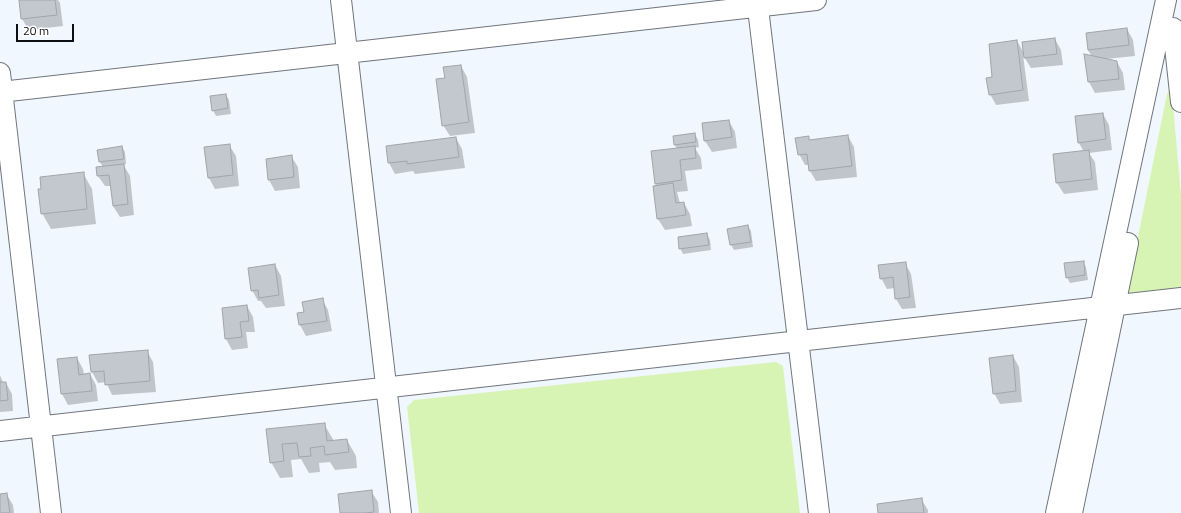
<!DOCTYPE html>
<style>
body{margin:0}
#map{position:relative;width:1181px;height:513px;overflow:hidden;background:#f1f7fe;font-family:"Titillium Web",sans-serif}
canvas{display:block}
.scale{position:absolute;left:16px;top:24px;width:58px;height:18px;box-sizing:border-box;border:2px solid #0c0e10;border-top:0;padding-left:5px;font-size:12px;line-height:14px;white-space:nowrap;color:#0c0e10;-webkit-text-stroke:3px #fff;paint-order:stroke}
</style>
<div id="map">
<canvas width="1181" height="513"></canvas>
<div class="scale">20 m</div>
</div>
<script>
const context = document.querySelector('canvas').getContext('2d');
context.lineJoin = 'round';
function fillPath(path, color) {
  context.fillStyle = color;
  context.fill(path, 'evenodd');
}
function toPath(rows) {
  const path = new Path2D();
  for (const r of rows) {
    path.moveTo(r[0], r[1]);
    for (let i = 2; i < r.length; i += 2) path.lineTo(r[i], r[i + 1]);
  }
  return path;
}
function stroke(path, color, width, dash) {
  context.strokeStyle = color;
  context.lineWidth = width;
  context.lineCap = dash ? 'butt' : 'round';
  context.setLineDash(dash || []);
  context.stroke(path);
}
const green = toPath([
 [1170,87,1172,94,1181,195,1181,287,1129,293,1127,291,1167,94],
 [776,362,783,366,800,513,419,513,407,407,414,400]
]);
const shadow = toPath([
 [20,0,58,0,60,3,63,26,29,30,22,19],
 [1127,29,1133,40,1135,56,1106,59,1117,62,1123,73,1125,90,1095,93,1089,82,1086,55,1092,57,1088,50],
 [1055,39,1061,50,1063,65,1031,68,1023,55,1029,101,996,105,990,94,993,78,1017,41,1025,55],
 [461,66,467,77,475,133,450,136,443,125],
 [226,95,229,100,231,114,216,116,213,110],
 [1103,114,1109,125,1112,150,1089,153,1095,162,1098,190,1064,194,1057,183,1054,155,1084,152,1079,143],
 [729,121,735,132,737,148,712,152,705,141,703,124],
 [695,134,698,140,699,147,695,148,701,158,702,169,685,171,688,191,677,192,680,203,684,203,690,214,692,226,665,230,658,219,654,187,657,186,656,183,677,149,675,145],
 [848,136,854,147,857,177,816,181,810,171,809,165,805,165,799,154,808,137,810,141],
 [456,138,462,149,465,168,415,174,413,171,395,174,389,163],
 [229,145,236,156,239,186,215,189,209,178],
 [122,147,125,152,126,164,123,164,130,176,134,215,120,217,113,206,111,186,105,186,98,176,103,167,100,162],
 [291,156,298,167,300,188,275,191,269,180],
 [83,173,92,189,96,224,51,229,42,213],
 [748,226,751,231,753,247,734,250,731,245],
 [707,234,710,240,711,250,683,254,680,248],
 [1083,262,1086,267,1088,280,1070,283,1067,277],
 [905,263,911,274,916,308,902,309,896,299,895,288,887,289,881,278],
 [275,265,281,276,285,306,266,308,261,301,258,301,252,290],
 [322,299,328,310,332,331,306,336,300,325,298,314,305,313],
 [247,306,253,317,255,332,246,332,248,348,232,350,226,339],
 [147,351,153,362,156,392,112,395,106,382,98,383,92,372],
 [1013,356,1019,367,1022,402,1000,404,994,393],
 [77,358,83,369,84,375,90,374,96,385,98,401,68,405,62,394,58,360],
 [0,375,3,383,6,383,12,394,13,411,0,412],
 [324,424,334,441,347,440,356,456,357,468,335,470,330,462,319,463,320,472,309,473,301,459,291,460,293,477,280,478,271,462,268,430],
 [371,491,378,502,379,513,341,513],
 [0,495,7,495,13,505,14,513,0,513],
 [921,499,928,510,928,513,879,513]
]);
const building = toPath([
 [19,0,55,0,57,15,21,19,19,0],
 [1127,28,1129,45,1088,50,1086,33,1127,28],
 [1055,38,1057,54,1024,58,1022,42,1055,38],
 [1017,40,1023,90,989,95,986,78,992,77,989,44,1017,40],
 [1084,54,1117,61,1119,79,1088,82,1084,54],
 [461,65,469,122,442,126,436,79,445,78,443,67,461,65],
 [226,94,228,108,212,111,210,96,226,94],
 [1103,113,1106,139,1078,143,1075,116,1103,113],
 [729,120,732,137,704,141,702,123,729,120],
 [695,133,696,142,674,145,673,136,695,133],
 [848,135,852,166,809,171,807,154,798,155,795,138,809,136,809,140,848,135],
 [456,137,459,157,407,164,407,161,388,163,386,146,456,137],
 [230,144,233,175,208,178,204,147,230,144],
 [122,146,124,159,99,162,97,150,122,146],
 [695,146,696,158,680,160,682,180,655,184,651,151,695,146],
 [1089,150,1092,179,1056,183,1053,154,1089,150],
 [292,155,294,177,268,180,266,159,292,155],
 [124,164,128,204,113,206,109,175,97,176,96,167,124,164],
 [84,172,87,209,41,214,38,189,41,189,40,177,84,172],
 [673,183,676,203,684,202,686,215,657,219,653,186,673,183],
 [748,225,751,242,730,245,727,229,748,225],
 [707,233,709,245,679,249,678,237,707,233],
 [1084,261,1085,275,1066,278,1064,263,1084,261],
 [906,262,910,297,895,299,893,277,880,279,878,265,906,262],
 [275,264,279,295,259,298,258,290,251,291,248,268,275,264],
 [323,298,327,321,299,325,297,313,304,312,302,302,323,298],
 [247,305,249,321,240,322,242,337,225,339,222,308,247,305],
 [148,350,150,381,105,385,104,371,91,372,89,355,148,350],
 [1013,355,1016,391,993,394,989,358,1013,355],
 [77,357,79,375,90,373,92,391,61,394,57,359,77,357],
 [0,382,6,382,8,400,0,401,0,382],
 [325,423,327,441,347,439,349,452,325,455,324,446,310,448,311,456,299,457,297,443,282,444,284,461,270,463,266,429,325,423],
 [372,490,374,512,365,513,340,513,338,494,372,490],
 [7,493,10,513,0,513,0,494,7,493],
 [922,498,924,513,878,513,877,504,922,498]
]);
const minor = toPath([
 [341,0,401,513],
 [757,0,819,513],
 [1173,28,1181,102],
 [0,73,51,513],
 [0,92,816,0],
 [0,431,1181,298],
 [1056,513,1166,0],
 [1072,513,1128,243]
]);
fillPath(green, '#d8f4b4');
fillPath(shadow, '#0003');
fillPath(building, '#c3c8ce');
stroke(building, '#a0a5ab', 1);
stroke(minor, '#70757b', 22);
stroke(minor, '#fff', 20);
</script>
